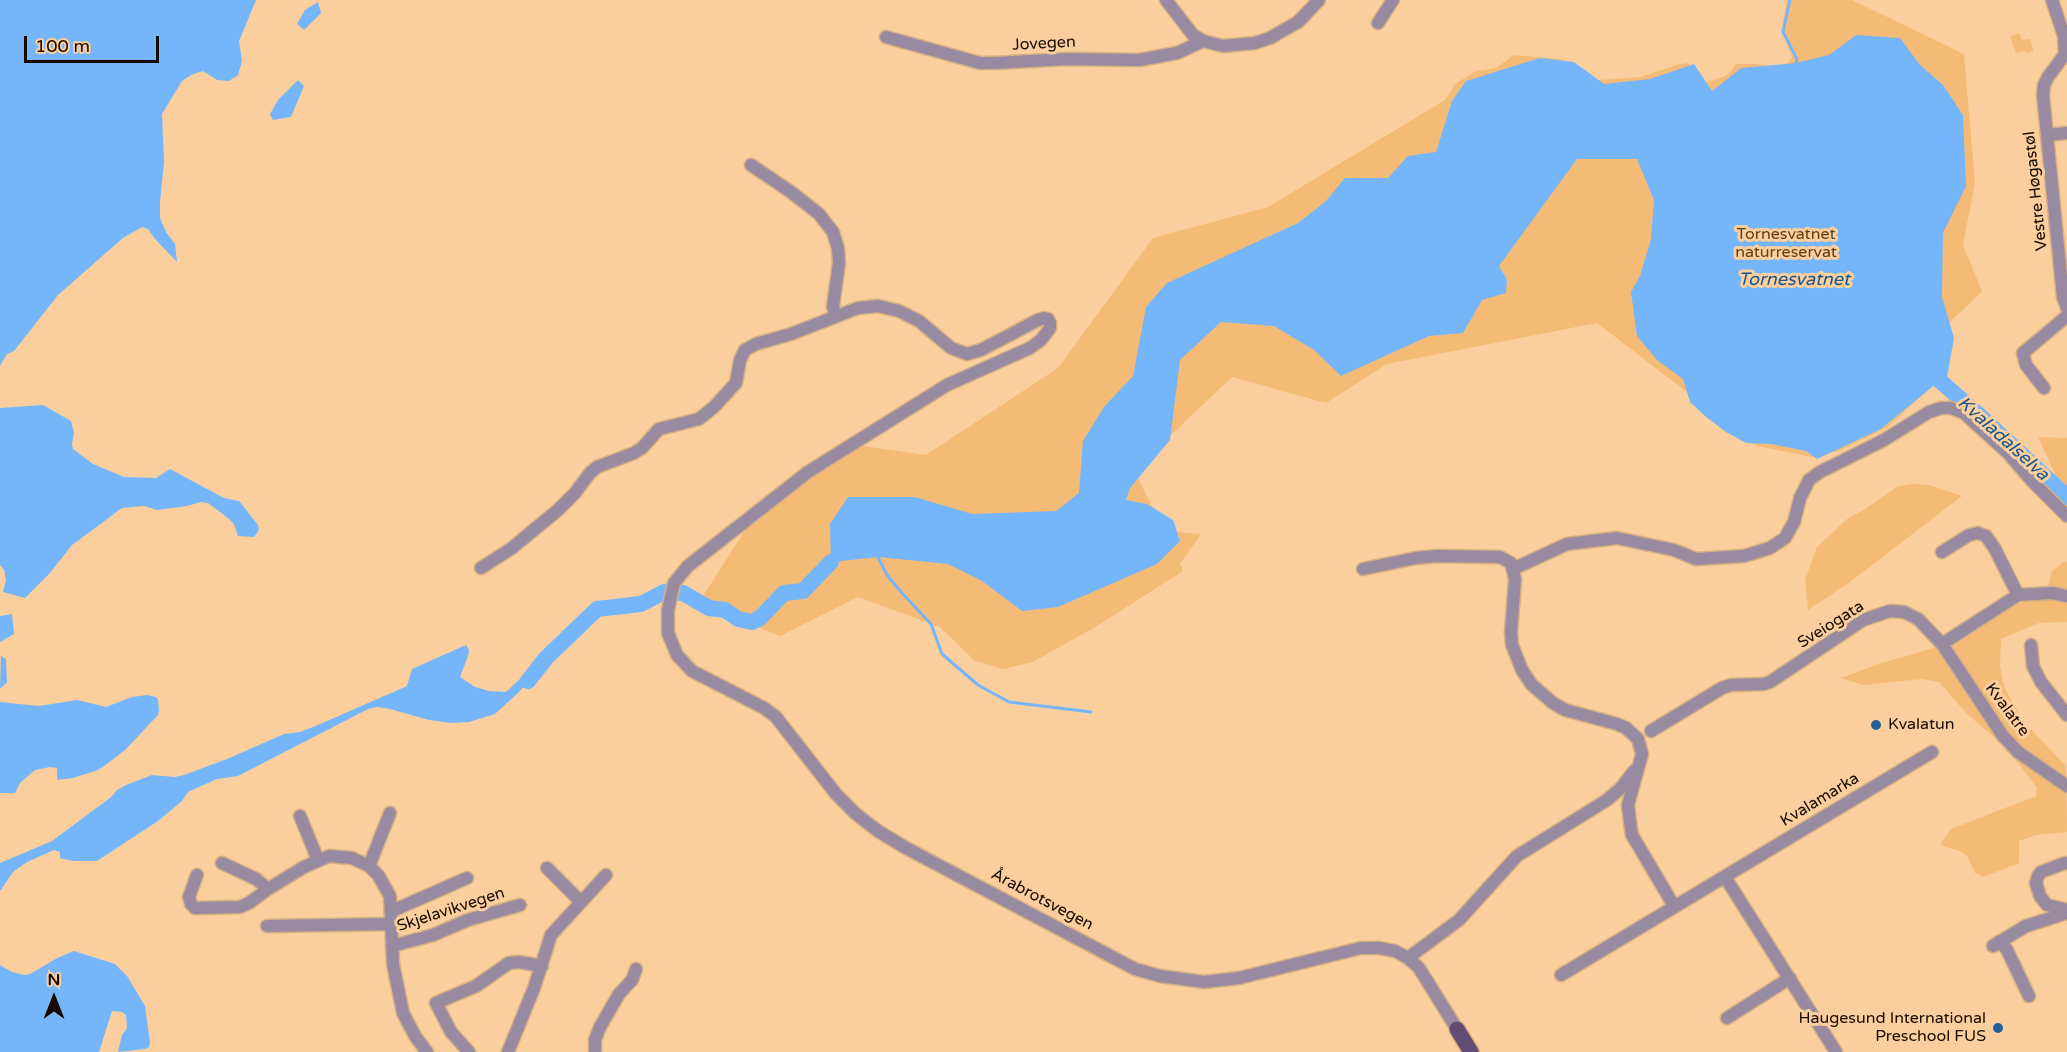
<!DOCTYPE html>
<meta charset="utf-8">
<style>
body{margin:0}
#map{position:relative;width:2067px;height:1052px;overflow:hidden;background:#facf9d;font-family:"Varela Round",sans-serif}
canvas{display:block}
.north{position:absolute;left:24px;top:968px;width:60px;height:60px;-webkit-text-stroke:4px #facf9d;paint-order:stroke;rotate:0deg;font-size:16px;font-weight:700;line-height:24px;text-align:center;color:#180900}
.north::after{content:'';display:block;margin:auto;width:21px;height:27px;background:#180900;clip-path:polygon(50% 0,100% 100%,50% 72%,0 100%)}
.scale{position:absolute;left:24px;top:36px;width:135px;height:27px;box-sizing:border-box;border:3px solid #180900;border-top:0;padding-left:8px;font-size:18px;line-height:21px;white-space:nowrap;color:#180900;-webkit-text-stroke:4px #facf9d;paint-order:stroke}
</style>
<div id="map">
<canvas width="2067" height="1052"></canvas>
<div class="north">N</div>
<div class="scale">100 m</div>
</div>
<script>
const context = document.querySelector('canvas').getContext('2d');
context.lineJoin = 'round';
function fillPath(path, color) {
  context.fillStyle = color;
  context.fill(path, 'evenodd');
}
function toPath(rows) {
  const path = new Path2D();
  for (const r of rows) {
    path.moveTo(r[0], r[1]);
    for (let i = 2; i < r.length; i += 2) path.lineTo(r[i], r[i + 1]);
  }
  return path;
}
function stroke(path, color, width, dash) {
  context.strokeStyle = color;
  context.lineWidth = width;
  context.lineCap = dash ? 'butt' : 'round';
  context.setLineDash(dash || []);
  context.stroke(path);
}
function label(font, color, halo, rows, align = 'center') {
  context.font = font + ' "Varela Round",sans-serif';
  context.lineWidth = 6;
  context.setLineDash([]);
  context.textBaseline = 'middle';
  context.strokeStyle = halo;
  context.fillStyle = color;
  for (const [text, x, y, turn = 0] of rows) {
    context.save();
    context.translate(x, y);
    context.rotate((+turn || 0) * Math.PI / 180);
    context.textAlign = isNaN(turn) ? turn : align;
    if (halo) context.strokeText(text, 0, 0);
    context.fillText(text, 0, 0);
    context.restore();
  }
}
const green = toPath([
 [1787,0,1852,0,1964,54,1975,183,1963,245,1982,291,1947,325,1942,377,1888,427,1842,450,1812,457,1757,446,1597,323,1387,364,1326,403,1232,377,1134,470,1172,548,1180,541,1177,532,1201,534,1180,564,1183,571,1097,626,1033,662,1003,669,975,661,940,627,858,597,780,636,698,604,752,519,805,476,863,446,926,455,1058,368,1153,238,1268,207,1445,100,1455,84,1476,71,1496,68,1514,55,1561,59,1599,80,1641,77,1676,65,1689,63,1702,84,1728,75,1736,64,1757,64,1771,67,1784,67,1792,58,1782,27],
 [2019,33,2022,40,2030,39,2034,51,2028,53,2024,51,2016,53,2010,37],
 [2038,437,2067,438,2067,498,2065,496],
 [1913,484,1929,485,1962,496,1850,582,1808,610,1805,580,1817,547,1847,519,1864,510,1898,486],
 [2065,561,2067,563,2067,622,2039,623,2001,639,2000,666,2004,687,2023,721,2066,766,2067,832,2036,835,2019,841,2019,863,1983,877,1975,873,1967,856,1960,851,1942,846,1941,843,1951,829,2036,796,2037,788,2008,749,1966,713,1939,682,1922,679,1863,685,1841,678,1878,664,1937,647,1986,623,2019,600,2048,586,2052,571]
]);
const water = toPath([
 [0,0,256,0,239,41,242,61,238,75,229,81,217,80,203,71,191,75,182,81,162,114,164,162,160,202,160,218,166,232,175,244,177,262,155,239,148,229,142,227,123,238,58,295,14,351,7,354,0,366],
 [318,2,321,13,304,30,297,24,305,10],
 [1856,35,1900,38,1920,65,1943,85,1963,115,1966,186,1943,233,1942,297,1954,338,1947,377,1943,378,1881,429,1817,459,1806,451,1771,444,1746,443,1726,432,1706,417,1690,402,1683,379,1658,361,1637,336,1631,292,1640,276,1651,239,1654,200,1637,159,1577,159,1499,266,1507,280,1506,293,1482,300,1463,333,1429,336,1341,376,1314,350,1274,326,1221,322,1180,360,1170,440,1130,488,1126,500,1147,504,1173,520,1180,541,1157,564,1058,607,1022,611,982,581,948,564,878,557,831,562,830,524,848,497,915,497,972,514,1056,511,1079,493,1083,441,1104,407,1133,376,1146,307,1167,283,1298,223,1325,202,1345,178,1388,178,1408,156,1436,152,1452,101,1466,81,1540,58,1574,62,1604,84,1650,79,1694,64,1712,91,1741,68,1796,63,1829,55],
 [298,80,304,86,291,117,273,120,270,114,278,100],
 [43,405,71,421,74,433,72,444,73,449,93,464,124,477,156,478,170,469,224,498,239,501,258,525,259,530,254,537,238,536,234,524,228,518,208,503,201,502,187,506,157,510,144,506,122,508,72,545,50,573,25,598,3,592,6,580,4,570,0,565,0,408],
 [12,614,14,634,0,642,0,616],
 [466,645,469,650,468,656,460,677,475,687,489,691,506,692,523,676,528,681,521,690,495,714,469,722,452,723,429,720,390,709,377,707,368,709,238,776,217,779,188,792,182,801,158,821,97,861,73,861,60,858,60,852,54,850,27,862,13,872,0,891,0,863,52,841,110,798,117,790,126,785,152,775,175,777,184,775,227,759,284,734,300,732,318,725,407,686,412,669],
 [1,656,6,659,7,682,0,689],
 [147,695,156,697,158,700,159,710,158,715,125,750,107,764,98,770,73,778,57,780,57,768,50,767,35,770,20,783,15,793,0,793,0,702,39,706,77,700,106,707,132,697],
 [74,951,115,964,127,976,145,1006,150,1042,149,1047,145,1049,118,1052,122,1035,127,1028,126,1015,122,1012,112,1011,99,1052,0,1052,0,965,12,972,24,975,30,974,57,958]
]);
const stream = toPath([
 [1790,0,1783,32,1797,59,1796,63],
 [878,557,887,575,902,593,931,624,942,654,978,685,1009,702,1091,712]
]);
const river = toPath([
 [1940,381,1978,414,2067,497],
 [528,681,546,658,597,609,641,604,664,592,683,593,709,608,725,610,738,619,752,622,760,618,784,593,803,591,831,562]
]);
const minor = toPath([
 [1166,0,1193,35,1203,41,1223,46,1255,43,1270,38,1298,22,1319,0],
 [2052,0,2064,36,2065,54,2048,77,2044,85,2043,95,2063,297,2067,308],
 [1378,23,1393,0],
 [886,37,980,63,995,63,1066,59,1139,60,1177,53,1203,41],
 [2048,135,2067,133],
 [751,165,791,192,819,214,833,232,838,248,839,263,834,299,833,307,836,316],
 [2044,388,2026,365,2023,353,2067,316],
 [1942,552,1969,535,1978,533,1986,536,1995,549,2018,595],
 [481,568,512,548,558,510,575,493,590,473,597,467,634,453,642,448,659,429,699,419,714,407,736,383,740,360,745,350,756,344,791,334,858,308,878,306,899,311,919,321,951,348,967,354,981,350,1038,320,1044,318,1048,319,1050,323,1050,328,1041,340,1030,348,947,385,808,472,688,566,674,583,668,610,668,633,677,655,692,671,764,708,776,717,836,794,856,814,878,831,906,848,1135,969,1160,976,1204,982,1239,978,1361,948,1379,948,1395,951,1408,958,1419,968,1457,1029],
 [1363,569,1416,558,1437,556,1500,557,1511,563,1515,579,1511,633,1512,645,1522,670,1532,685,1553,703,1565,710,1617,724,1626,728,1638,739,1642,754,1628,805,1630,822,1632,835,1674,906],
 [1513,569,1567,544,1617,538,1674,550,1696,559,1744,556,1770,548,1785,538,1794,522,1800,498,1809,480,1820,472,1884,440,1929,412,1941,408,1951,408,1964,413,2008,453,2033,482,2067,516],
 [1942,644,2018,595,2052,593,2067,596],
 [2031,645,2033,666,2041,682,2067,715],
 [1651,731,1722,688,1731,685,1764,684,1770,682,1863,620,1890,611,1904,612,1918,619,1942,644,2003,736,2018,752,2067,786],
 [300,816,318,860],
 [2065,863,2041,872,2038,876,2036,883,2040,896,2047,905,2067,910],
 [369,866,390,813],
 [547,868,580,901],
 [197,875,189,897,191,904,195,908,240,907,249,903,268,889,256,879,222,863],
 [1725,877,1836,1052],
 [268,889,304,867,329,856,352,858,369,866,378,875,390,896,393,964,403,1013,415,1036,427,1052],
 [392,911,467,878],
 [267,926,392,924],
 [2000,941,2007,950,2029,996],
 [392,946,433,935,468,920,520,905],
 [1993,946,2026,926,2067,913],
 [1408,958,1459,920,1517,856,1607,800,1621,788,1634,771],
 [1561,975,1932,752],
 [1727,1018,1790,978],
 [469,1052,451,1032,436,1003,476,986,509,963,519,962,542,966],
 [508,1052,534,988,551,935,606,875],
 [595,1052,595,1040,600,1027,619,994,632,980,636,969]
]);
const major = toPath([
 [1457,1029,1471,1052]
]);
const markers = [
 [1876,725,6,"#265f96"],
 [1998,1028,6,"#265f96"]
];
const streetNames = [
 ["Jovegen",1044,44,-3],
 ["Vestre Høgastøl",2036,191,-96],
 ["Sveiogata",1831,625,-32],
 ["Kvalatre",2007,710,53],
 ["Kvalamarka",1820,800,-31],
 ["Årabrotsvegen",1042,900,28],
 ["Skjelavikvegen",451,910,-18]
];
const parkNames = [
 ["Tornesvatnet",1786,235],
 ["naturreservat",1786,253]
];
const poiNames = [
 ["Kvalatun",1888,725],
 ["Haugesund International",1986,1019,"right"],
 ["Preschool FUS",1986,1037,"right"]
];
const waterNames = [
 ["Tornesvatnet",1794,280],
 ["Kvaladalselva",2003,439,42]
];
fillPath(green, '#f4bb76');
fillPath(water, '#75b6fb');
stroke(stream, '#75b6fb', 3);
stroke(river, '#75b6fb', 16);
stroke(minor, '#d6af84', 15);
stroke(major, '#d6af84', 18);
stroke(minor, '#988ba1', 12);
stroke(major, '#634b73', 15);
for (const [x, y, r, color] of markers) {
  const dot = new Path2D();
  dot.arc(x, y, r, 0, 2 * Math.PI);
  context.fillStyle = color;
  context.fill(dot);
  stroke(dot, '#facf9d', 2);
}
label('16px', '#180900', '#facf9d', streetNames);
label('16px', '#5d3e13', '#facf9d', parkNames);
label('16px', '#180900', '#facf9d', poiNames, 'left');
label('italic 18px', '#1c568c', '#facf9d', waterNames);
</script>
